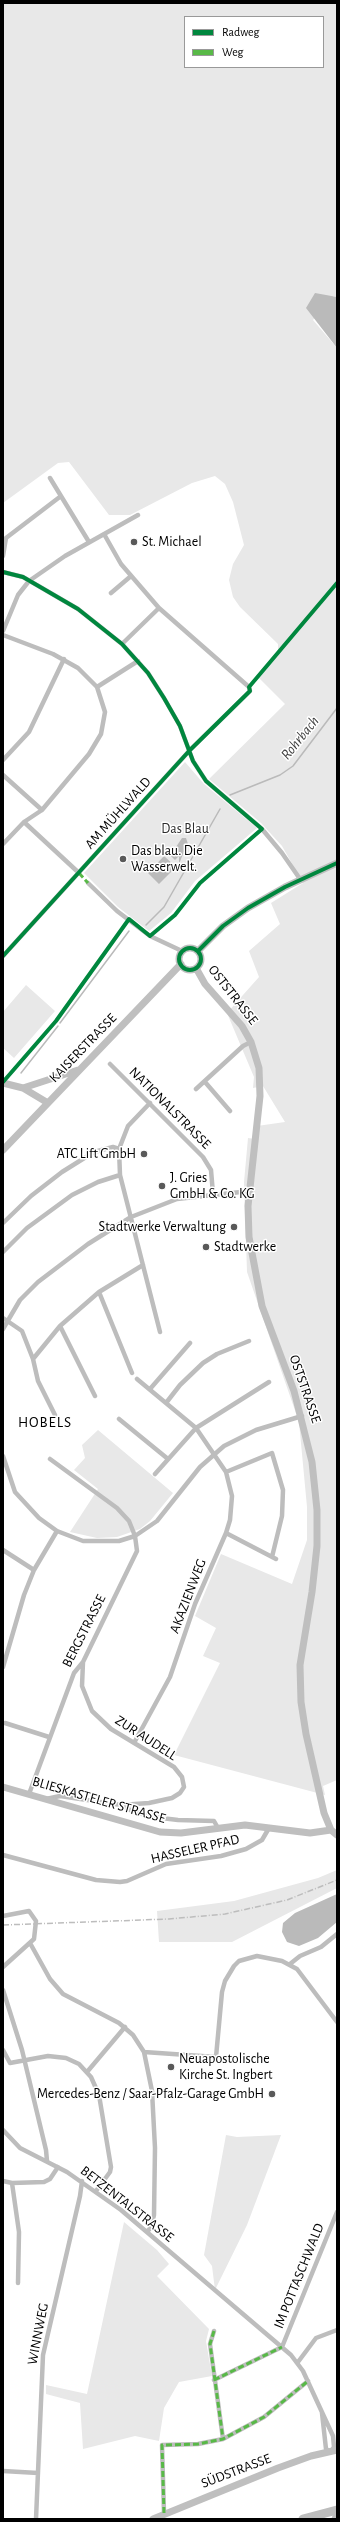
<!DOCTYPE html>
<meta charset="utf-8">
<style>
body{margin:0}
#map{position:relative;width:340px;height:2522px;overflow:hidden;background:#fff;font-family:"Alegreya Sans",sans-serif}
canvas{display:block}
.frame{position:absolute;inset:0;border:4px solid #000;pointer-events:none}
.legend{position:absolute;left:184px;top:16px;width:140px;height:52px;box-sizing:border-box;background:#fff;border:1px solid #999;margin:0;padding:5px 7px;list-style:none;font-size:12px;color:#000}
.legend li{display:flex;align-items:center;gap:8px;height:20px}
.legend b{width:20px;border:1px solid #999}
</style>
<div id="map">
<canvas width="340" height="2522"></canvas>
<div class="frame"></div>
<ul class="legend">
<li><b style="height:5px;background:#00873e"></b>Radweg</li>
<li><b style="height:5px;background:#58b947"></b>Weg</li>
</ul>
</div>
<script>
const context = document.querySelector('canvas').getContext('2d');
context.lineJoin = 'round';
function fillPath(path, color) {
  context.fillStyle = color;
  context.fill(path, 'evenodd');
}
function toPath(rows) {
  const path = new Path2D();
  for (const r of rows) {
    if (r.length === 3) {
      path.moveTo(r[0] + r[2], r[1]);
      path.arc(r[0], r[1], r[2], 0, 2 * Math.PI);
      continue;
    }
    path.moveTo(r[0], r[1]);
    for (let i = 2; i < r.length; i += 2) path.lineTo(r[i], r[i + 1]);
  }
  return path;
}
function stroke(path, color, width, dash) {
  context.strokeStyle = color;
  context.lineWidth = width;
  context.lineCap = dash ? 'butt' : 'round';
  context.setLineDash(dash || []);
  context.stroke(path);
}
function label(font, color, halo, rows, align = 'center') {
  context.font = font + ' "Alegreya Sans",sans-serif';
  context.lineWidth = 3;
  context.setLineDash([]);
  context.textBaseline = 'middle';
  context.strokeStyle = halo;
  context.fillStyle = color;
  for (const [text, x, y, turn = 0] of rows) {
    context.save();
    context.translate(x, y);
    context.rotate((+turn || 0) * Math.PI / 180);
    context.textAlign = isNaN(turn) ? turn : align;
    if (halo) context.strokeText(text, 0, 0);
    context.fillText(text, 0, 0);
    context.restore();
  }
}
const green = toPath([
 [3,3,337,3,337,297,333,296,313,320,337,348,337,1780,323,1786,325,1795,174,1755,220,1663,203,1656,216,1628,195,1616,221,1554,292,1584,307,1540,307,1507,299,1422,247,1272,244,1182,248,1138,255,1139,257,1126,285,1122,263,1086,253,1088,254,1077,227,1013,259,977,249,951,280,924,271,903,303,883,282,846,261,823,209,779,285,704,259,678,278,653,278,644,240,607,233,597,229,580,233,564,244,545,233,502,225,484,215,476,192,483,130,515,109,515,69,462,58,463,3,503],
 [185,17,323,17,323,67,185,67],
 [185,762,204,784,257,828,195,881,171,913,149,931,118,907,84,873],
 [26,985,55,1011,14,1058,3,1048,3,1012],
 [98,1430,173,1493,150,1521,140,1529,117,1537,97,1538,70,1532,98,1489,74,1470,85,1458,82,1445],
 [337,1870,337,1888,232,1942,159,1942,157,1911,234,1901,318,1878],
 [226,2135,237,2137,281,2135,247,2225,215,2290,212,2266,204,2255],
 [124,2222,157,2250,169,2264,157,2276,209,2329,206,2341,212,2376,179,2382,164,2408,159,2441,135,2436,83,2449,80,2403,46,2394,46,2385,87,2394]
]);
const water = toPath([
 [315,293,337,297,337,348,306,308],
 [182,838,186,838,189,847,185,849,179,864,179,856,175,860,168,853,176,847],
 [164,856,176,867,159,884,148,873],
 [337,1894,337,1922,318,1938,299,1946,287,1942,282,1932,283,1923,295,1913]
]);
const stream = toPath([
 [230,795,280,775,293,766,337,708],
 [146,925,164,907,220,809],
 [60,1023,129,931],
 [21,1073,58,1026]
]);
const street = toPath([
 [50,478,89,542],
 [3,556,6,538,61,496],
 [3,572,23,577,78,609,122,644,148,673,164,698,180,726,193,761,206,781,262,829,282,853,300,879],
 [111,593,131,576],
 [3,631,18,595,29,581,65,556,138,515],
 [3,635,53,654,78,668,97,687,105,712,101,734,89,754,42,810,24,822,3,844],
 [122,644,159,608],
 [97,687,138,661],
 [3,760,29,732,64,659],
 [3,775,42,810],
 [24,822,79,873],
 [88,883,117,911,150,936,182,951],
 [3,956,190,750,250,691,249,687,159,608,121,564,104,534],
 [110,1064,203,1157,211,1170,213,1194],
 [205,1082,230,1111],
 [196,1089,243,1046,251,1042],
 [119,1149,128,1126,150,1103],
 [3,1223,31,1196,62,1172,94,1152,113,1147,119,1149,120,1175,160,1332],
 [3,1252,27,1228,72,1195,98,1182,120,1175],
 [3,1318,22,1331,33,1359,38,1381,55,1415],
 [60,1326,95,1396],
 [3,1329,20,1300,38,1282,88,1244,131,1217,177,1199,250,1191],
 [33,1359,60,1326,99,1292],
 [132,1373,99,1292,143,1265],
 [150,1389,190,1343],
 [166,1403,180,1385,203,1363,217,1354,249,1341],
 [119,1419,168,1459],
 [3,1456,15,1492,39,1518,57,1531,83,1541,119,1541,135,1536,157,1521,200,1467,224,1446,256,1430,302,1416],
 [226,1472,272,1453,283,1490,282,1516,272,1557],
 [155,1474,196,1428,269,1382],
 [226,1533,276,1559],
 [3,1550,34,1570],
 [3,1667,24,1595,34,1570,57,1531],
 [5,1723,49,1737],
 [134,1743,170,1677,195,1604,226,1533,230,1520,232,1496,226,1472,196,1428,137,1379],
 [29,1794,74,1673,83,1662,137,1551,135,1536,129,1521,117,1508,50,1459],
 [46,1799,60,1796,121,1805,149,1803,172,1798,180,1793,184,1787,182,1777,174,1767,111,1729,92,1711,82,1686,83,1662],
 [121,1805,132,1811,153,1817,178,1820,214,1821,218,1828],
 [3,1855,96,1880,120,1882,127,1881,166,1864,221,1856,246,1849,262,1840,269,1828],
 [3,1916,29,1911,36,1921,34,1939,3,1967],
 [30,1943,50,1979,63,1994,119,2023,133,2035,144,2052,152,2091,155,2148,154,2215,151,2227,147,2232],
 [290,1964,300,1956,321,1947,337,1934],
 [3,1990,22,2050,46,2150,47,2161],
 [3,2050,10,2063,48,2056,66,2058,79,2064,91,2077,99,2095,111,2167,110,2172,96,2191],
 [144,2052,216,2057,222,1992,225,1981,234,1966,239,1961,257,1956,282,1961,297,1969,337,2022],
 [87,2072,125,2027],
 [3,2130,20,2148,67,2172,121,2210,291,2355,303,2371,333,2436,334,2447,331,2452,326,2449,322,2413],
 [3,2181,12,2183,44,2182,50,2179,58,2167],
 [12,2183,19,2232,18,2283],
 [214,2331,210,2344,223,2439],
 [282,2347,337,2212],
 [298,2362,316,2338,337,2330],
 [214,2380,282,2347],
 [3,2471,38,2473],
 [164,2513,162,2445,198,2444,223,2439,264,2417,308,2381],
 [36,2519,43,2355,80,2196,82,2181]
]);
const secondary = toPath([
 [190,959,11],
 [198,951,223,926,248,908,285,887,337,863],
 [196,968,205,984,242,1026,251,1042,259,1068,260,1096,248,1206,249,1237,262,1306,294,1391,312,1462,317,1510,317,1546,312,1592,300,1665,301,1702,306,1734,324,1813,331,1830,337,1835],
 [3,1083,23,1088,48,1103],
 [23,1088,78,1070],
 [3,1150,181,964],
 [3,1787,160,1832,181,1833,245,1825,310,1833,331,1830],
 [153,2519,278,2468,311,2456,337,2450]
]);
const highway = toPath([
 [303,2519,337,2510],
 [336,2519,337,2519]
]);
const rail = toPath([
 [3,1925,169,1919,225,1914,287,1900,337,1880]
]);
const quiet = toPath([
 [79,873,88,883],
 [214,2331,210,2344,223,2439],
 [214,2380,282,2347],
 [164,2513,162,2445,198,2444,223,2439,264,2417,308,2381]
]);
const cycleway = toPath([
 [3,572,23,577,78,609,122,644,148,673,164,698,180,726,193,761,206,781,262,829,200,883,175,915,150,936,129,919,56,1021,3,1082],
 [190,959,11],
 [198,951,223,926,248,908,285,887,337,863],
 [3,956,190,750,250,691,249,687,337,583]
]);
const markers = [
 [134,542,4,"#595959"],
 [123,859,4,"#595959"],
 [144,1154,4,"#595959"],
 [162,1186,4,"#595959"],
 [234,1227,4,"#595959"],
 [206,1247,4,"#595959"],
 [171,2067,4,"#595959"],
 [272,2094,4,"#595959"]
];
const poiNames = [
 ["St. Michael",142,542],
 ["Das blau. Die",131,851],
 ["Wasserwelt.",131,867],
 ["ATC Lift GmbH",136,1154,"right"],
 ["J. Gries",170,1178],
 ["GmbH & Co. KG",170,1194],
 ["Stadtwerke Verwaltung",226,1227,"right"],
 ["Stadtwerke",214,1247],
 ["Neuapostolische",179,2059],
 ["Kirche St. Ingbert",179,2075],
 ["Mercedes-Benz / Saar-Pfalz-Garage GmbH",264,2094,"right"]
];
const streetNames = [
 ["AM MÜHLWALD",118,813,-48],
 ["OSTSTRASSE",233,995,52],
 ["KAISERSTRASSE",83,1048,-46],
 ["NATIONALSTRASSE",170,1108,45],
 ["OSTSTRASSE",305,1389,71],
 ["AKAZIENWEG",188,1596,-69],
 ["BERGSTRASSE",84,1631,-63],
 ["ZUR AUDELL",146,1738,33],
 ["BLIESKASTELER STRASSE",99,1800,16],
 ["HASSELER PFAD",195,1849,-13],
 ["BETZENTALSTRASSE",127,2204,38],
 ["IM POTTASCHWALD",299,2276,-68],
 ["WINNWEG",38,2334,-79],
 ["SÜDSTRASSE",236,2471,-21]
];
const parkNames = [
 ["Das Blau",185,829]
];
const waterNames = [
 ["Rohrbach",300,738,-51]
];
const neighbourhoodNames = [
 ["HOBELS",45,1422]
];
fillPath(green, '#e8e8e8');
fillPath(water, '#bababa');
stroke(stream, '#bababa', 1.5);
stroke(street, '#bdbdbd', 4.5);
stroke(secondary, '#bfbfbf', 7);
stroke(highway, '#bdbdbd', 9);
stroke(rail, '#bdbdbd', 1.5, [6, 2, 1, 2]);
stroke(quiet, '#58b947', 3, [6, 3]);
stroke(cycleway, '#00873e', 4);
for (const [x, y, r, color] of markers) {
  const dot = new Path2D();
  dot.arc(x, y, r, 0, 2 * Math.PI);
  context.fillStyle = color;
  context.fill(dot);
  stroke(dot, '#fff', 1.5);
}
label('14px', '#000', '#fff', poiNames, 'left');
label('14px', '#000', '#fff', streetNames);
label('14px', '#2d2d2d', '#fff', parkNames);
label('italic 15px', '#3e3e3e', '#fff', waterNames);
context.letterSpacing = '1px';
label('15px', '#000', '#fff', neighbourhoodNames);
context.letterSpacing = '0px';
</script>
